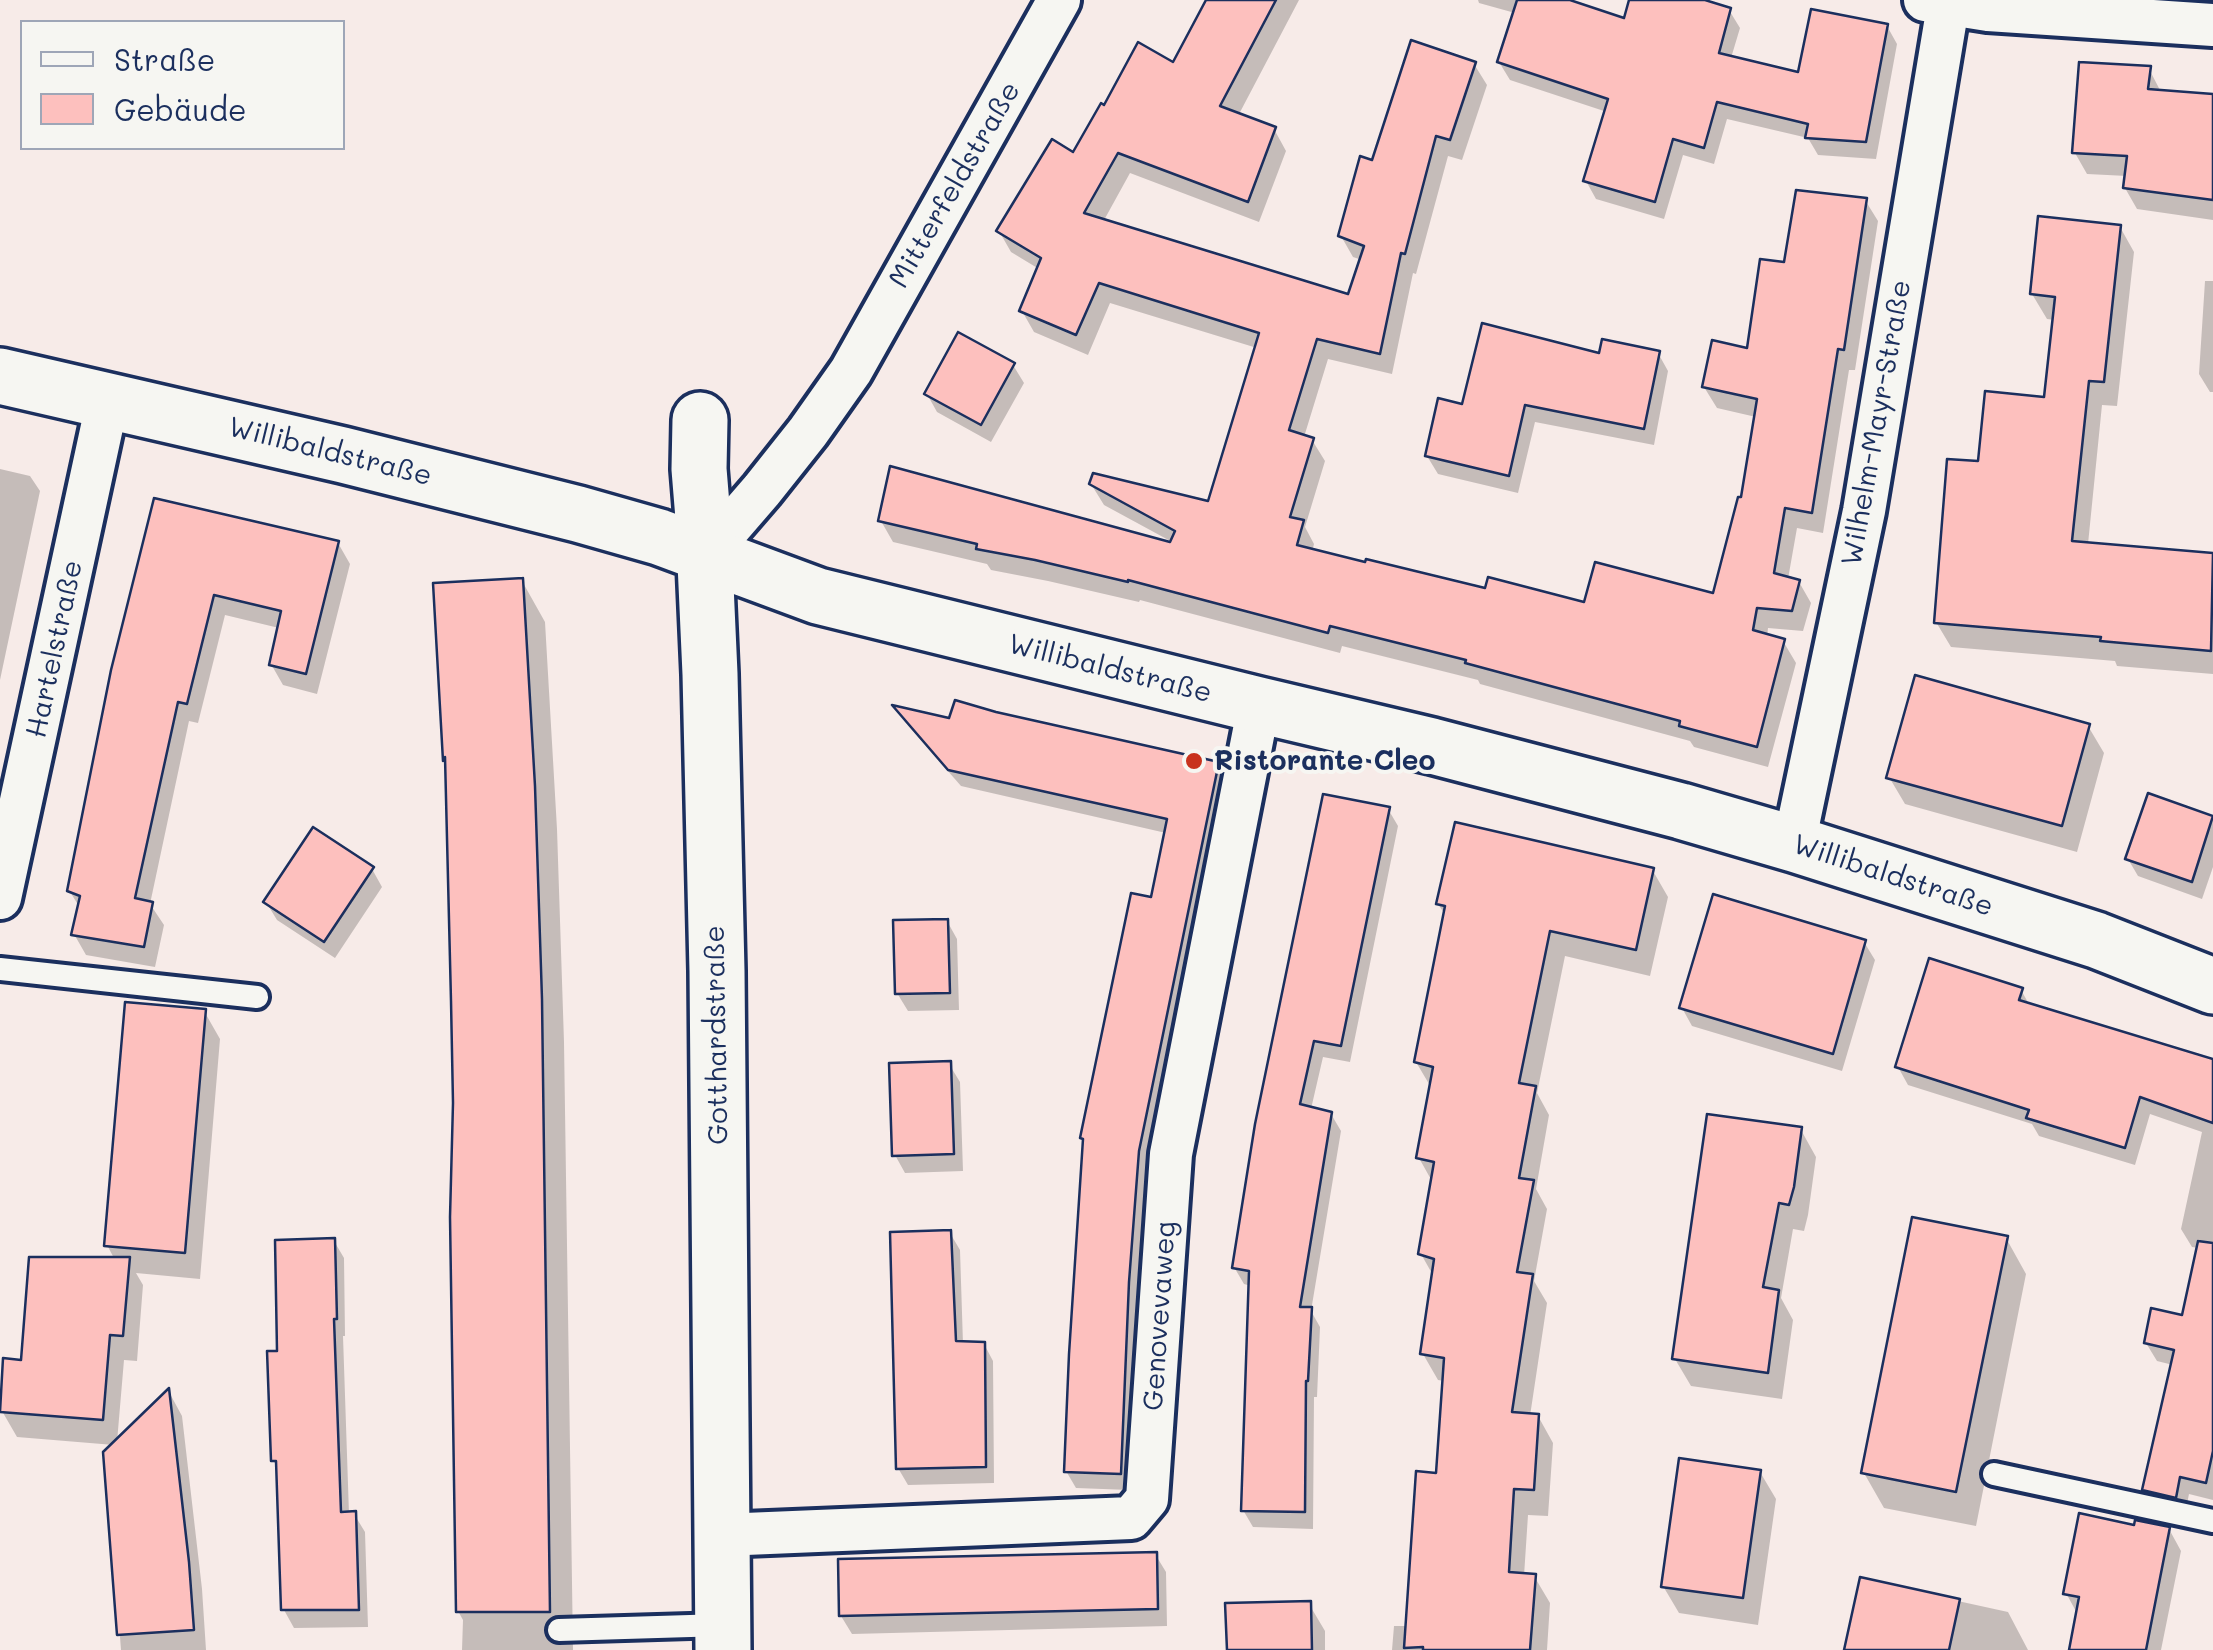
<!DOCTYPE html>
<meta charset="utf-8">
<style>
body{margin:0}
#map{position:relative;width:2213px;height:1650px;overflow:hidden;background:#f7ebe8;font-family:Mali,sans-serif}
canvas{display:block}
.legend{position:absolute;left:20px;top:20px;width:325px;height:130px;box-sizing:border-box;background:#f6f6f2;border:2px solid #9ea6b7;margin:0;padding:12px 18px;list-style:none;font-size:30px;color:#1b2f5e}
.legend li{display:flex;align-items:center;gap:20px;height:50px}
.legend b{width:50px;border:2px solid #9ea6b7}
</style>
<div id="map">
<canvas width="2213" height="1650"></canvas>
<ul class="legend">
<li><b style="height:12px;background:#f6f6f2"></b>Straße</li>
<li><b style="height:28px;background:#fdc0be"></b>Gebäude</li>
</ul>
</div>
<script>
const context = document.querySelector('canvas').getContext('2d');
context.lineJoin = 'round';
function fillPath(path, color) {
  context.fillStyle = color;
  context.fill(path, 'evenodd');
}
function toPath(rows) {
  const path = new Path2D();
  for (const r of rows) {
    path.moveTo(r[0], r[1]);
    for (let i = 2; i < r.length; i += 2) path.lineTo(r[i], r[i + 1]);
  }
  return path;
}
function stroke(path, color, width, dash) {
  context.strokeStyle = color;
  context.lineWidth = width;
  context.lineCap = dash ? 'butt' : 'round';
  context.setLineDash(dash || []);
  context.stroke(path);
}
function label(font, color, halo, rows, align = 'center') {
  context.font = font + ' Mali,sans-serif';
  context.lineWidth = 8;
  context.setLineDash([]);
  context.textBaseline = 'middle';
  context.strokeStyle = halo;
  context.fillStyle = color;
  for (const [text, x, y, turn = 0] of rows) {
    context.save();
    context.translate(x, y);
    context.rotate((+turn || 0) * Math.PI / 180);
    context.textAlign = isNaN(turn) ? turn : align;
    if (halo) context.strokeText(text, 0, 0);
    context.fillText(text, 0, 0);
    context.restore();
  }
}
const shadow = toPath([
 [1208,0,1299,0,1238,116,1274,129,1286,151,1259,222,1130,173,1103,222,1350,297,1362,260,1353,257,1341,236,1373,163,1474,64,1487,85,1462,160,1448,156,1416,274,1413,273,1392,374,1328,359,1304,437,1312,440,1325,461,1305,527,1314,544,1312,552,1487,591,1586,605,1715,596,1743,500,1756,417,1717,408,1704,387,1749,351,1786,265,1865,200,1878,221,1855,370,1849,370,1823,533,1797,528,1788,579,1799,582,1811,603,1803,631,1768,628,1767,637,1783,641,1796,663,1768,767,1694,747,1690,741,1480,684,1478,680,1342,646,1340,653,1140,600,1139,602,1048,581,991,570,987,564,893,542,881,521,1174,543,1104,505,1091,484,1209,504,1257,348,1110,303,1088,355,1034,332,1022,311,1039,269,1011,252,999,231,1074,155,1105,108,1174,65],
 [1478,0,1562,0,1625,21,1632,0,1696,0,1729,10,1740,28,1731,58,1800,75,1887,26,1897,44,1876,159,1818,155,1808,138,1727,119,1714,164,1683,155,1664,219,1596,199,1586,181,1607,112,1510,80,1499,62,1515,13,1479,3],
 [2149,69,2161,92,2213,97,2213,220,2137,209,2125,188,2127,176,2087,174,2075,153],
 [2120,227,2134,252,2117,406,2102,405,2088,544,2213,555,2213,674,2117,666,2115,661,1951,647,1936,622,1980,464,2046,400,2055,320,2047,319,2032,294],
 [2205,281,2213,281,2213,392,2210,392,2199,374],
 [1658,353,1668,371,1654,445,1535,422,1518,493,1438,474,1427,456,1463,407,1601,356],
 [1013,365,1024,383,991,442,937,412,927,394],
 [0,469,30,476,40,491,0,680],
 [156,501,338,543,350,564,317,694,283,685,271,664,279,628,225,615,198,723,189,721,150,904,164,925,155,967,86,955,74,934,80,908,69,890],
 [522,581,545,622,557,829,564,1042,573,1650,462,1650,463,1620,458,1611],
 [897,708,950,721,1218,764,1227,782,1147,1169,1137,1300,1129,1490,1076,1488,1066,1471,1153,900,1166,833,961,786,905,722],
 [2088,726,2104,753,2077,852,1905,804,1889,777],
 [2149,796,2213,818,2213,867,2202,899,2138,876,2128,859],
 [1388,809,1398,826,1350,1062,1323,1057,1311,1109,1331,1114,1341,1131,1311,1311,1320,1327,1317,1397,1314,1397,1313,1529,1253,1527,1243,1510,1251,1286,1244,1284,1234,1267],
 [372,869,382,887,335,958,277,920,266,902],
 [1653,871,1668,897,1650,976,1565,956,1537,1093,1549,1115,1536,1189,1547,1209,1534,1281,1547,1303,1530,1416,1538,1416,1553,1443,1548,1516,1528,1515,1524,1576,1534,1576,1550,1603,1547,1650,1392,1650,1394,1626,1408,1626,1438,1476,1444,1381,1438,1380,1423,1354,1434,1277,1421,1254,1433,1183,1419,1158,1432,1089,1416,1062,1446,916,1438,904],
 [947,921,957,939,959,1010,908,1011,897,993],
 [1864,942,1875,960,1842,1071,1692,1026,1682,1008],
 [2021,990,2030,1006,2195,1056,2196,1053,2213,1059,2213,1500,2189,1494,2185,1514,2155,1508,2145,1490,2173,1365,2157,1361,2146,1343,2184,1318,2199,1248,2192,1247,2181,1229,2202,1132,2150,1114,2135,1165,2039,1136,2032,1124,1908,1085,1898,1067],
 [204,1011,220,1039,200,1279,136,1273,143,1285,137,1361,124,1360,117,1442,169,1392,182,1416,202,1589,206,1650,121,1650,106,1452,114,1445,17,1437,2,1411,23,1362,115,1260,107,1245],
 [949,1064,960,1082,963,1171,905,1173,895,1155],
 [1801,1130,1816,1157,1808,1215,1804,1231,1793,1229,1781,1298,1793,1320,1782,1399,1691,1386,1675,1359],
 [950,1233,960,1250,963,1344,984,1344,993,1361,994,1483,908,1485,898,1468],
 [2006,1238,2026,1274,1976,1526,1884,1508,1864,1473],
 [334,1241,344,1258,345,1336,343,1336,349,1514,354,1514,365,1532,368,1627,294,1628,284,1610,279,1470,273,1460,279,1353],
 [1760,1472,1776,1499,1758,1625,1679,1613,1663,1586],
 [2136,1528,2169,1529,2181,1551,2161,1650,2072,1650,2078,1615,2066,1593],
 [1155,1554,1166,1572,1167,1626,852,1634,841,1616],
 [1862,1580,2008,1612,2028,1650,1882,1650],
 [1309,1604,1325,1631,1325,1650,1229,1650]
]);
const building = toPath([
 [1206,0,1276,0,1220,106,1276,127,1248,202,1118,153,1084,213,1348,294,1364,246,1338,236,1360,156,1372,160,1411,40,1476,62,1450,140,1436,136,1405,254,1401,253,1380,354,1317,339,1289,430,1314,438,1290,517,1304,520,1297,545,1365,562,1366,559,1485,588,1488,577,1584,602,1595,562,1713,593,1738,497,1741,497,1757,399,1702,387,1712,340,1747,348,1760,259,1784,262,1796,190,1867,198,1844,350,1838,349,1812,513,1785,508,1774,573,1800,580,1792,611,1757,608,1753,630,1785,639,1757,747,1679,726,1680,721,1465,663,1466,660,1330,626,1328,633,1128,580,1128,582,1035,560,976,549,977,544,878,521,890,466,1170,542,1175,531,1089,484,1093,473,1208,501,1259,333,1099,283,1076,335,1019,311,1041,258,996,231,1052,139,1073,152,1101,103,1104,105,1138,42,1173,62,1206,0],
 [1517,0,1570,0,1624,18,1629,0,1705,0,1731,8,1719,53,1798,72,1811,9,1888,24,1866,142,1805,138,1808,124,1717,102,1704,148,1673,139,1655,202,1583,181,1608,99,1497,62,1517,0],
 [2079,62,2151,66,2148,89,2213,94,2213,200,2123,188,2127,156,2072,153,2079,62],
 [2038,216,2121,225,2104,382,2089,381,2072,541,2213,553,2211,651,2100,641,2101,637,1934,623,1947,459,1978,461,1985,391,2044,397,2055,297,2030,294,2038,216],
 [1482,323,1599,353,1602,339,1660,351,1644,429,1525,405,1509,476,1425,456,1438,398,1462,404,1482,323],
 [958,332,1015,363,981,425,924,394,958,332],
 [154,498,339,541,306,674,269,665,281,611,214,595,187,704,178,702,135,898,153,902,144,947,71,935,80,896,67,891,111,670,154,498],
 [523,578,535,786,542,999,550,1612,456,1612,450,1217,453,1103,451,1001,445,757,443,761,433,583,523,578],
 [1915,675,2090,724,2062,826,1886,778,1915,675],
 [955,700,996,712,1219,762,1139,1151,1129,1282,1121,1474,1064,1472,1069,1354,1083,1139,1080,1138,1131,893,1151,897,1167,819,948,770,892,705,949,718,955,700],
 [2148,793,2213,816,2192,882,2125,859,2148,793],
 [1323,794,1390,807,1341,1046,1314,1041,1300,1104,1332,1112,1300,1307,1312,1307,1308,1381,1306,1381,1305,1512,1241,1511,1249,1271,1232,1268,1255,1124,1323,794],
 [1455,822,1654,868,1636,950,1550,931,1519,1083,1536,1086,1519,1178,1534,1180,1517,1272,1533,1274,1512,1412,1539,1414,1534,1490,1514,1489,1509,1572,1536,1574,1530,1650,1423,1650,1423,1647,1404,1648,1416,1471,1436,1473,1444,1358,1420,1354,1434,1259,1418,1254,1434,1162,1416,1158,1433,1067,1414,1062,1445,906,1436,904,1455,822],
 [313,827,374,867,324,942,263,902,313,827],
 [1713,894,1866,940,1833,1054,1679,1008,1713,894],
 [948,919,950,993,895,994,893,920,948,919],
 [1929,958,2023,988,2019,1000,2213,1059,2213,1123,2140,1097,2125,1148,2026,1118,2029,1110,1895,1067,1929,958],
 [125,1002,206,1009,185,1253,104,1246,125,1002],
 [951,1061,954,1154,892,1156,889,1063,951,1061],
 [1707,1114,1802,1127,1794,1187,1789,1205,1779,1203,1763,1287,1779,1290,1768,1373,1672,1359,1707,1114],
 [1912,1217,2008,1236,1956,1492,1861,1473,1912,1217],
 [951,1230,956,1341,985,1342,986,1467,896,1469,890,1232,951,1230],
 [335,1238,337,1319,334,1319,341,1512,356,1511,359,1610,281,1610,276,1461,271,1461,267,1351,277,1351,275,1240,335,1238],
 [2198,1241,2213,1243,2213,1451,2206,1483,2180,1477,2176,1498,2142,1490,2174,1350,2144,1343,2151,1308,2182,1315,2198,1241],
 [29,1257,130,1257,123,1336,110,1335,103,1420,0,1412,3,1358,21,1360,29,1257],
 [169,1388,189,1562,194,1630,117,1635,103,1452,169,1388],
 [1679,1458,1761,1470,1743,1598,1661,1587,1679,1458],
 [2079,1513,2134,1525,2135,1520,2170,1527,2146,1650,2069,1650,2079,1597,2063,1594,2079,1513],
 [1157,1552,1158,1609,839,1616,838,1559,1157,1552],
 [1860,1577,1960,1599,1949,1650,1844,1650,1860,1577],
 [1311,1601,1312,1650,1227,1650,1225,1603,1311,1601]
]);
const service = toPath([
 [0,969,257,997],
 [1994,1474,2213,1521],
 [559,1630,723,1625]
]);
const minor = toPath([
 [1925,0,1988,10,2213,25],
 [705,556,762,490,808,432,851,371,1059,0],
 [1794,844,1864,511,1949,0],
 [0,898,108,399],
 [721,1535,1131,1518,1147,1499,1171,1154,1259,705]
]);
const tertiary = toPath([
 [0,376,343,455,578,514,659,537,818,596,1259,705,1432,746,1681,811,1794,844,2096,940,2213,986],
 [700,420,699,469,703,518,710,674,717,971,723,1650]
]);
const markers = [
 [1194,761,10,"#c8321e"]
];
const streetNames = [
 ["Mitterfeldstraße",955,185,-60],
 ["Wilhelm-Mayr-Straße",1877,423,-80],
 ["Willibaldstraße",330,452,14],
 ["Hartelstraße",55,649,-78],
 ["Willibaldstraße",1110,669,14],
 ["Willibaldstraße",1893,876,18],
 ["Gotthardstraße",717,1035,-91],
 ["Genovevaweg",1160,1316,-86]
];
const poiNames = [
 ["Ristorante Cleo",1214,761]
];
fillPath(shadow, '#0003');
fillPath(building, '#fdc0be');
stroke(building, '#1b2f5e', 2.5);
stroke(service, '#1b2f5e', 30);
stroke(minor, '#1b2f5e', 50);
stroke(tertiary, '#1b2f5e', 62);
stroke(service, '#f6f6f2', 22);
stroke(minor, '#f6f6f2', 42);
stroke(tertiary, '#f6f6f2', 55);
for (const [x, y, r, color] of markers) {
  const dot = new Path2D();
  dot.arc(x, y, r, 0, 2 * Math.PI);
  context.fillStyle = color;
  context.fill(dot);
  stroke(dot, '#f6f6f2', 4);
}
label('28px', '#1b2f5e', '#f6f6f2', streetNames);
label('bold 28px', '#1b2f5e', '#f6f6f2', poiNames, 'left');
</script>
